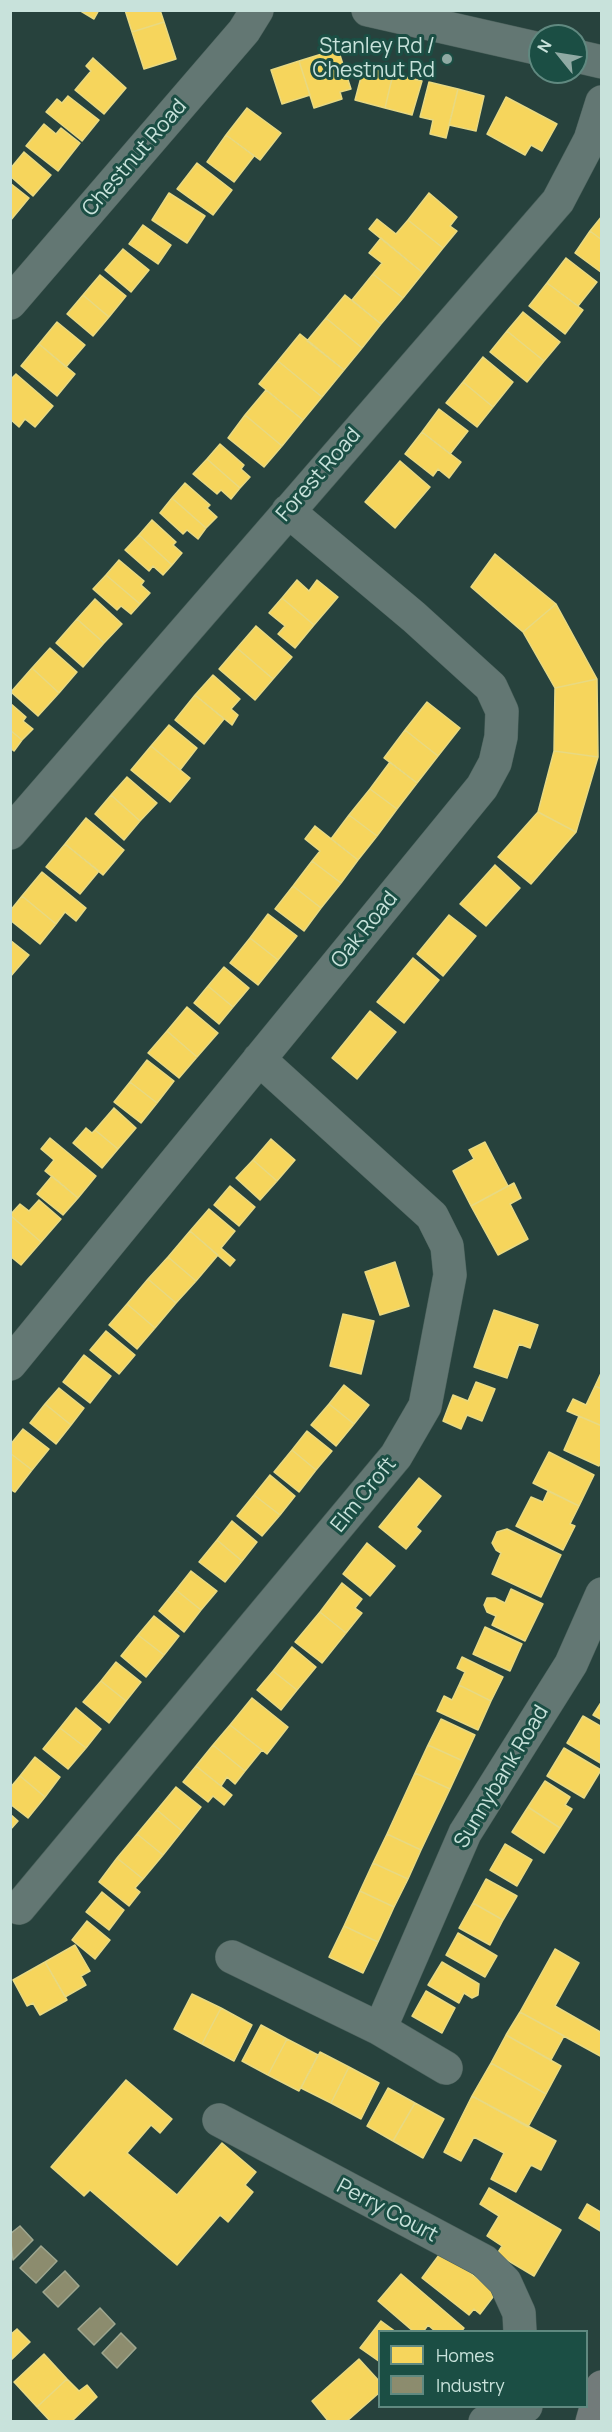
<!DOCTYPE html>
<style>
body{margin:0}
#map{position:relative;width:612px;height:2432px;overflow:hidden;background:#27423d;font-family:Manrope,sans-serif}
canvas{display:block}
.frame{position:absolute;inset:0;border:12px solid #c8e2db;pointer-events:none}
.legend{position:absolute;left:378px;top:2330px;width:210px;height:78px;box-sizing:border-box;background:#1b4e44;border:2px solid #608980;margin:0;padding:8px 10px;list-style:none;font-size:18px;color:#c8e2db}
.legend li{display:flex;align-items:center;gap:12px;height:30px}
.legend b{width:30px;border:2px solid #608980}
.north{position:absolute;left:528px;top:24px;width:60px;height:60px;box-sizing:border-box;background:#1b4e44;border:2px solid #608980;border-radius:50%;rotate:300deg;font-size:16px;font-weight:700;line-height:24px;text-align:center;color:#c8e2db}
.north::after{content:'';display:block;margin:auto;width:21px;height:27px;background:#90aaa4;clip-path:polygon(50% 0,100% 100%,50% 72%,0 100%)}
</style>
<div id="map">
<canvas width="612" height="2432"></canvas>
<div class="frame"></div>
<ul class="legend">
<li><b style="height:16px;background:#f6d55c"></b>Homes</li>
<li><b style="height:16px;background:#8c8c6e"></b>Industry</li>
</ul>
<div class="north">N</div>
</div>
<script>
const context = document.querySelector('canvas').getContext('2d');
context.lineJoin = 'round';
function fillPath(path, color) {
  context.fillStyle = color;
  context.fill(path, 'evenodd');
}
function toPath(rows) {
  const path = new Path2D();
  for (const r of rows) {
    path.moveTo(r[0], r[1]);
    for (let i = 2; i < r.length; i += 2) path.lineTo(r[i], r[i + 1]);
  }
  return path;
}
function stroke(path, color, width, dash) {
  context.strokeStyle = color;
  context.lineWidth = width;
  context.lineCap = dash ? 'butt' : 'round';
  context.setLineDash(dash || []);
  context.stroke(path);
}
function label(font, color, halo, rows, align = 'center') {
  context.font = font + ' Manrope,sans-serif';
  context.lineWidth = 6;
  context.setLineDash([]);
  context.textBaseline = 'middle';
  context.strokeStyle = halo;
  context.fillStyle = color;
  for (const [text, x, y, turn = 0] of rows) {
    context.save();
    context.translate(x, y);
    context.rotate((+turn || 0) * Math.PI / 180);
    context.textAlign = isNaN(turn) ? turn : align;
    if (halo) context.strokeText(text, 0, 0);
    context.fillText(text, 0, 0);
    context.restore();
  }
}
const homes = toPath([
 [79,10,99,10,94,19,79,10],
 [125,10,160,10,164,22,132,32,125,10],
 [164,22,176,59,144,69,132,32,164,22],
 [338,49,351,89,340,92,342,99,314,108,299,61,338,49],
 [93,58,126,88,104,114,75,90,91,71,86,66,93,58],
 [299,61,310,95,282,104,271,70,299,61],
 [364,66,393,74,385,108,355,100,364,66],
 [393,74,422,81,412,115,385,108,393,74],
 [429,82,458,89,446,138,430,134,433,120,420,117,429,82],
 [458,89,484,96,476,131,449,125,458,89],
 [68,96,99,120,82,141,46,112,57,99,62,103,68,96],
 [506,97,557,124,542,151,531,145,525,155,487,134,506,97],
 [247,108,281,133,260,160,226,135,247,108],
 [44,124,56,134,61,128,80,143,58,171,26,146,44,124],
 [226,135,254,156,234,182,207,162,226,135],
 [24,152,51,175,33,196,10,176,10,169,24,152],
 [197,163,232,190,213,215,177,189,197,163],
 [10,183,29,198,10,221,10,183],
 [169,193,205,216,187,243,152,220,169,193],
 [429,193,457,217,450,226,457,231,443,248,408,220,429,193],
 [602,216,602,240,590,231,602,216],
 [377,219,396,234,408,220,443,248,423,273,369,229,377,219],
 [143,225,171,245,158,264,129,244,143,225],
 [590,231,602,240,602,273,575,253,590,231],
 [381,238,423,273,403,298,373,274,382,263,369,253,381,238],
 [123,249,149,270,131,292,105,270,123,249],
 [566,258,597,282,578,306,547,283,566,258],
 [373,274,403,298,381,324,352,300,373,274],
 [100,275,126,296,109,317,83,295,100,275],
 [547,283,583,310,565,334,529,306,547,283],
 [83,295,109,317,93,336,67,314,83,295],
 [345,295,381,324,362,348,326,318,345,295],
 [523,312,560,342,544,361,507,331,523,312],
 [326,318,362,348,344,370,307,341,326,318],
 [57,322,85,345,66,367,39,344,57,322],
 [507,331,544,361,527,382,490,352,507,331],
 [300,334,344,370,322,397,278,361,300,334],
 [39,344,75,374,57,396,21,366,39,344],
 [483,357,513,382,493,407,463,382,483,357],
 [278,361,322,397,303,420,259,384,278,361],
 [16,374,53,406,35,427,25,419,19,427,10,419,10,380,16,374],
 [463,382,493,407,477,427,446,403,463,382],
 [266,390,303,420,282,446,245,415,266,390],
 [439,409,468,431,450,454,422,432,439,409],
 [245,415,282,446,264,467,228,438,245,415],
 [422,432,461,462,449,478,438,469,433,476,405,454,422,432],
 [220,444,244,465,241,469,250,477,240,488,207,459,220,444],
 [207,459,240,488,231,499,221,490,217,494,193,474,207,459],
 [400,461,430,487,395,528,365,502,400,461],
 [185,483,210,505,207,508,217,517,206,528,172,498,185,483],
 [172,498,206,528,198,539,187,530,183,534,160,513,172,498],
 [152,520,176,542,173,545,182,553,172,565,139,535,152,520],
 [139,535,172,565,163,575,153,566,149,571,125,550,139,535],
 [495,554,556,604,523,632,471,587,495,554],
 [119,560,144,581,141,585,150,593,140,604,106,575,119,560],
 [106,575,140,604,131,614,121,606,117,610,93,589,106,575],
 [297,580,309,591,317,580,338,597,314,625,282,598,297,580],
 [282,598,314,625,295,648,278,634,285,626,269,613,282,598],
 [95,599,122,624,104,643,77,619,95,599],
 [556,604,597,679,555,688,523,632,556,604],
 [77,619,104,643,83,667,56,643,77,619],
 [256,626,292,657,273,679,237,648,256,626],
 [50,648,77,672,59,693,32,668,50,648],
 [237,648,273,679,255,700,219,669,237,648],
 [32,668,59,693,38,716,11,692,32,668],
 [213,675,240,699,231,709,238,715,232,725,195,695,213,675],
 [597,679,598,757,554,751,555,688,597,679],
 [195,695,224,719,204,744,175,720,195,695],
 [427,702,460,728,438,756,405,730,427,702],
 [10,703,26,717,23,721,33,729,22,740,10,730,10,703],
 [169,725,197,748,180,770,151,746,169,725],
 [10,730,22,740,14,751,10,748,10,730],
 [405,730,438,756,417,783,384,758,405,730],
 [151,746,190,778,170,802,131,770,151,746],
 [554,751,598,757,576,832,538,812,554,751],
 [390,762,417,783,397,809,370,789,390,762],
 [127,777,157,803,140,821,111,795,127,777],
 [370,789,397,809,377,836,349,815,370,789],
 [111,795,140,821,124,840,95,814,111,795],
 [538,812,576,832,531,884,498,857,538,812],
 [349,815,377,836,358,860,331,839,349,815],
 [86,818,124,850,103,875,65,844,86,818],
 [315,826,358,860,341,883,312,861,320,851,305,839,315,826],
 [65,844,99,871,80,894,46,867,65,844],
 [312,861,341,883,321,908,293,886,312,861],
 [495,865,520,888,486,926,460,904,495,865],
 [42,872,86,908,76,921,65,912,56,924,22,896,42,872],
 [293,886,321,908,304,931,275,909,293,886],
 [22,896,56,924,40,944,10,920,10,911,22,896],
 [268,914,297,936,278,960,250,938,268,914],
 [449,915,476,936,443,976,417,954,449,915],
 [250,938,278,960,258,985,230,963,250,938],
 [10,940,29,955,10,977,10,940],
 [413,958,439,980,404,1023,377,1002,413,958],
 [224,967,249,988,233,1007,208,986,224,967],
 [208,986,233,1007,219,1024,194,1003,208,986],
 [187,1007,218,1033,197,1057,167,1031,187,1007],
 [370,1011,396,1032,357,1079,332,1058,370,1011],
 [167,1031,197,1057,179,1078,148,1053,167,1031],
 [147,1060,174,1081,157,1103,130,1082,147,1060],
 [130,1082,157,1103,141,1123,114,1102,130,1082],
 [114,1108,136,1128,118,1149,95,1130,114,1108],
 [86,1128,92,1133,95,1130,118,1149,102,1168,73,1143,86,1128],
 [50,1138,96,1176,78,1198,45,1171,54,1160,41,1149,50,1138],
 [271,1139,295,1160,277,1181,253,1160,271,1139],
 [485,1142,508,1186,471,1206,453,1171,474,1159,469,1150,485,1142],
 [253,1160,277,1181,260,1200,236,1178,253,1160],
 [52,1176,78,1198,63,1215,37,1194,52,1176],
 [514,1183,521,1198,510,1204,528,1239,498,1255,471,1206,514,1183],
 [230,1186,255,1207,239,1226,214,1205,230,1186],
 [39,1200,61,1219,41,1242,10,1215,20,1204,29,1211,39,1200],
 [209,1209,235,1231,221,1248,235,1260,230,1266,190,1231,209,1209],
 [10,1215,41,1242,21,1265,10,1256,10,1215],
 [190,1231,218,1255,196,1281,168,1257,190,1231],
 [168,1257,196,1281,176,1303,148,1279,168,1257],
 [395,1262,409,1306,380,1315,365,1272,395,1262],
 [148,1279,176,1303,155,1328,127,1304,148,1279],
 [127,1304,155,1328,137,1349,109,1325,127,1304],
 [494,1310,538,1325,530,1348,519,1344,507,1378,474,1367,494,1310],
 [343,1314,374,1321,361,1374,330,1366,343,1314],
 [106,1331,135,1355,119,1374,90,1350,106,1331],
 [84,1355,111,1376,90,1403,63,1382,84,1355],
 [602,1371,602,1389,595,1386,602,1371],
 [476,1382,495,1389,482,1421,467,1415,461,1429,443,1421,453,1395,468,1401,476,1382],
 [344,1385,369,1405,354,1424,329,1404,344,1385],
 [595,1386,602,1389,602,1426,567,1411,573,1399,586,1405,595,1386],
 [59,1388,84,1408,71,1425,45,1404,59,1388],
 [45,1404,71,1425,56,1444,30,1423,45,1404],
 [329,1404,354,1424,336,1446,311,1425,329,1404],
 [579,1416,602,1426,602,1460,599,1466,564,1450,579,1416],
 [23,1429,49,1449,32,1470,10,1453,10,1445,23,1429],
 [307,1431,332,1451,316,1470,292,1450,307,1431],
 [292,1450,316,1470,299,1492,274,1472,292,1450],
 [549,1452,594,1475,579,1506,533,1483,549,1452],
 [10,1453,32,1470,15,1492,10,1489,10,1453],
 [270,1475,295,1496,280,1515,254,1495,270,1475],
 [419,1478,441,1496,416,1527,421,1531,406,1549,379,1527,419,1478],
 [548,1491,579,1506,570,1524,575,1526,563,1550,516,1526,531,1497,543,1502,548,1491],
 [254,1495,280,1515,262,1536,237,1516,254,1495],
 [232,1521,257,1542,242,1561,217,1540,232,1521],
 [507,1529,561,1555,541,1597,492,1574,501,1553,496,1550,492,1543,497,1532,507,1529],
 [217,1540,242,1561,225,1582,199,1562,217,1540],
 [367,1543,395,1566,370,1596,343,1574,367,1543],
 [191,1571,217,1591,201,1610,176,1590,191,1571],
 [342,1583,362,1599,355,1608,362,1613,346,1633,320,1612,342,1583],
 [511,1589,543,1604,525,1641,492,1625,496,1616,487,1612,484,1605,487,1598,495,1598,505,1603,511,1589],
 [176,1590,201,1610,184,1632,159,1611,176,1590],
 [320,1612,346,1633,322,1663,295,1642,320,1612],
 [154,1616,179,1636,164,1655,138,1635,154,1616],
 [485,1627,522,1644,510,1671,473,1654,485,1627],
 [138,1635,164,1655,146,1677,121,1656,138,1635],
 [292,1647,316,1667,297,1690,273,1671,292,1647],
 [462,1657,503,1677,491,1701,459,1685,465,1672,457,1668,462,1657],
 [116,1662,141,1682,126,1701,101,1681,116,1662],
 [273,1671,297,1690,281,1710,257,1690,273,1671],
 [101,1681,126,1701,109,1723,83,1702,101,1681],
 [459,1685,491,1701,478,1730,437,1711,444,1696,452,1700,459,1685],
 [252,1698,288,1727,267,1754,230,1725,252,1698],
 [602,1701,602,1720,593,1715,602,1701],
 [76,1708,101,1729,86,1748,60,1728,76,1708],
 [583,1716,602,1727,602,1764,567,1743,583,1716],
 [441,1719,475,1735,463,1761,428,1745,441,1719],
 [230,1725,262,1750,245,1771,213,1745,230,1725],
 [60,1728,86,1748,68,1769,43,1749,60,1728],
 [213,1745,245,1771,235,1784,227,1777,221,1786,196,1766,213,1745],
 [428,1745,463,1761,450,1789,415,1773,428,1745],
 [564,1748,601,1770,584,1798,547,1776,564,1748],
 [35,1757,60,1777,45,1797,20,1776,35,1757],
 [196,1766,232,1795,224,1805,213,1796,208,1802,183,1782,196,1766],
 [415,1773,450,1789,421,1850,387,1834,415,1773],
 [20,1776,45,1797,28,1818,10,1804,10,1788,20,1776],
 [545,1781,570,1797,565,1805,572,1809,560,1828,528,1807,545,1781],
 [176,1787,201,1807,182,1831,157,1810,176,1787],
 [528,1807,560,1828,544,1853,512,1832,528,1807],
 [157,1810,182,1831,163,1855,137,1834,157,1810],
 [10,1814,18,1821,10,1830,10,1814],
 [137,1834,163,1855,143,1879,117,1858,137,1834],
 [387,1834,421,1850,408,1879,373,1863,387,1834],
 [505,1844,532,1860,517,1886,490,1870,505,1844],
 [117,1858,143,1879,135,1888,140,1892,129,1906,99,1882,117,1858],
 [373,1863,408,1879,394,1907,360,1891,373,1863],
 [486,1879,517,1896,503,1920,473,1903,486,1879],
 [360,1891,394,1907,378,1942,344,1926,360,1891],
 [102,1892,124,1910,109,1930,86,1912,102,1892],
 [473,1903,503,1920,490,1945,459,1928,473,1903],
 [87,1921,110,1940,95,1959,72,1940,87,1921],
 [344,1926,378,1942,363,1973,329,1957,344,1926],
 [458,1933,497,1956,485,1977,446,1955,458,1933],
 [75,1945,90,1971,81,1976,86,1985,65,1997,45,1962,75,1945],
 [555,1949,579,1963,555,2006,602,2033,602,2057,520,2012,555,1949],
 [45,1962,67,2000,40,2015,33,2003,27,2006,13,1980,45,1962],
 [442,1962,479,1984,478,1995,472,1998,464,1993,459,2003,428,1985,442,1962],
 [426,1991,455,2008,442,2033,412,2016,426,1991],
 [192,1994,221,2008,202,2044,174,2029,192,1994],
 [221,2008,252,2025,234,2061,202,2044,221,2008],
 [520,2012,564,2036,551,2060,506,2035,520,2012],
 [261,2025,287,2039,268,2075,242,2061,261,2025],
 [506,2035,561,2066,546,2094,491,2063,506,2035],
 [287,2039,318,2055,299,2091,268,2075,287,2039],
 [320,2052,349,2067,331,2103,301,2088,320,2052],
 [491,2063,546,2094,528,2127,472,2096,491,2063],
 [349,2067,379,2083,361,2119,331,2103,349,2067],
 [126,2080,172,2119,160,2133,151,2125,127,2153,177,2195,222,2143,256,2172,245,2185,253,2192,228,2222,220,2215,177,2265,90,2190,84,2196,51,2167,126,2080],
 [388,2088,415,2103,393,2141,367,2126,388,2088],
 [472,2096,556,2141,541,2170,531,2165,516,2192,491,2179,504,2153,474,2137,461,2161,444,2152,472,2096],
 [415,2103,444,2119,423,2158,393,2141,415,2103],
 [489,2188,561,2230,534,2276,497,2254,502,2246,487,2236,499,2216,480,2204,489,2188],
 [587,2204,602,2213,602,2232,579,2218,587,2204],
 [442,2251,496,2293,480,2314,474,2309,469,2315,422,2278,442,2251],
 [401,2274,464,2328,461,2332,436,2332,428,2325,423,2332,414,2332,378,2301,401,2274],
 [381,2321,396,2332,380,2332,380,2362,360,2348,381,2321],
 [17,2329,30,2342,10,2361,10,2335,17,2329],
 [44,2354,67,2379,37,2407,14,2382,44,2354],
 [359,2359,380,2382,380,2392,346,2422,329,2422,312,2401,359,2359],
 [67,2379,79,2391,87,2385,97,2397,71,2422,51,2422,37,2407,67,2379]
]);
const industry = toPath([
 [20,2226,33,2240,13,2260,10,2234,20,2226],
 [41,2246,57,2261,36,2283,20,2268,41,2246],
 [65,2271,79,2286,58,2307,43,2292,65,2271],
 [100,2308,115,2324,94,2345,78,2329,100,2308],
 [121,2333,136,2348,117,2368,102,2353,121,2333]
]);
const minor = toPath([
 [368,10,540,49],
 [576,56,602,62],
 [10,303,244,31,257,10],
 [10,833,558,201,590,140,602,102],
 [10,1364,482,787,495,763,501,737,502,711,491,687,414,617,288,511],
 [19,1908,396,1456,425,1406,450,1275,447,1246,432,1216,259,1059],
 [232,1957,380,2029,446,2068],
 [380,2029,465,1833,571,1664,602,1594],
 [219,2120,484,2261,505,2282,519,2313,520,2332],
 [485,2422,526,2406]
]);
const highway = toPath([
 [592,2422,602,2387]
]);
const markers = [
 [447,59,6,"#90aaa4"]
];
const poiNames = [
 ["Stanley Rd /",435,47],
 ["Chestnut Rd",435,71]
];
const streetNames = [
 ["Chestnut Road",135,158,-49],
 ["Forest Road",319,475,-49],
 ["Oak Road",365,930,-51],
 ["Elm Croft",364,1495,-51],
 ["Sunnybank Road",502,1777,-59],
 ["Perry Court",387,2211,28]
];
fillPath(homes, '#f6d55c');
stroke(homes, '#e8d982', 1.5);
fillPath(industry, '#8c8c6e');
stroke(industry, '#9ea68f', 1.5);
stroke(minor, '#4a605b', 34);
stroke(highway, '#4a605b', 34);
stroke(minor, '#637773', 33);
stroke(highway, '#727b7a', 33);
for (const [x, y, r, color] of markers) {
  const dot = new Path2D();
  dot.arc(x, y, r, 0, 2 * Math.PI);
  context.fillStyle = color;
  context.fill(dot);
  stroke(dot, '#1b4e44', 2);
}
label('21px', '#c8e2db', '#1b4e44', poiNames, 'right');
label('21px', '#c8e2db', '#1b4e44', streetNames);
</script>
